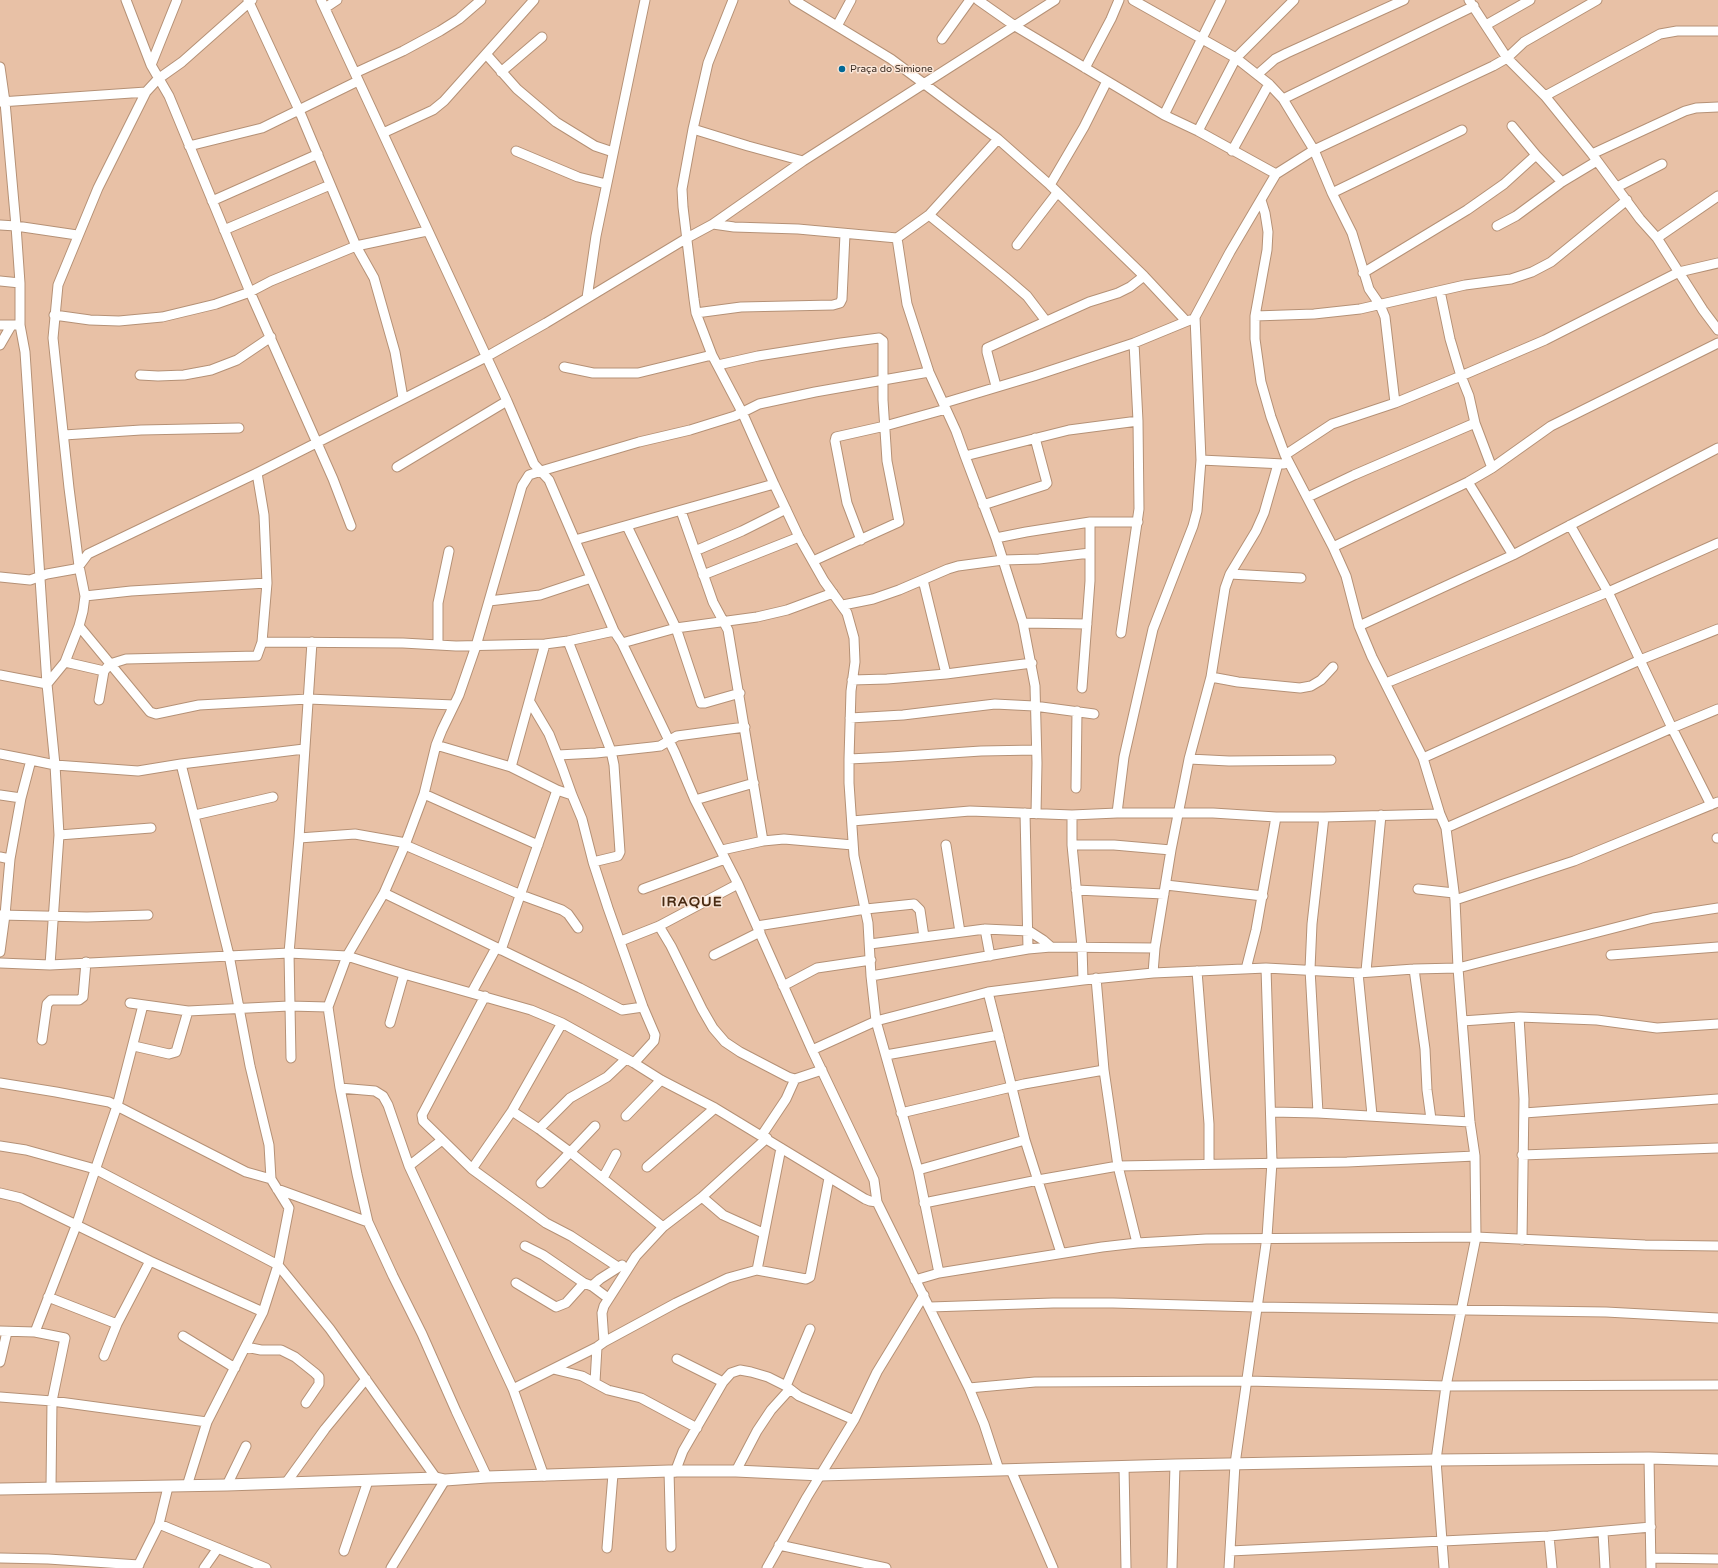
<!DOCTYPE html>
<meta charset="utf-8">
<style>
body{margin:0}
canvas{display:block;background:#e8c1a6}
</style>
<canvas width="1718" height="1568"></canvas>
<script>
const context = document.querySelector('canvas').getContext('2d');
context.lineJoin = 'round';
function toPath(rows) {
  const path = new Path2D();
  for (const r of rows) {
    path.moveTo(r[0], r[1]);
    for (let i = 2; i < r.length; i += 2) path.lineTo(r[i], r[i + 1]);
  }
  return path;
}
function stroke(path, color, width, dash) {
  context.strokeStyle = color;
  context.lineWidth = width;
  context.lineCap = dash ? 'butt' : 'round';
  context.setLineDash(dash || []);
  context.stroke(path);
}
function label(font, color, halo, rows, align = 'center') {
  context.font = font + ' "Varela Round",sans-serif';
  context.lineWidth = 3;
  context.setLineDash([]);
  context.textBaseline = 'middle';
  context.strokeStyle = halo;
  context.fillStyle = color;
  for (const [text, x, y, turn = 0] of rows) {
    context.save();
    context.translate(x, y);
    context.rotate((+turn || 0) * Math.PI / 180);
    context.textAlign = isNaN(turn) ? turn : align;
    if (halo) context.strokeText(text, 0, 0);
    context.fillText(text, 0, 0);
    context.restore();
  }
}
const minor = toPath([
 [126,0,151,65,169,96,250,292,333,479,351,526],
 [248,0,299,110,356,246,374,278,395,352,403,398],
 [321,0,507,401,534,464,549,480,614,631,622,643,675,753,695,800,738,884,812,1050,874,1180,877,1202,969,1388,984,1424,999,1470],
 [733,0,708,63,693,129,682,189,683,207,694,299,696,313,712,355,742,412,774,484,799,537,824,581,847,613,854,638,855,662,851,691,849,759,849,783,854,856,868,923,871,976,876,1021,918,1170,939,1273],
 [794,0,891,59,998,139,1050,185,1144,276,1186,321],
 [978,0,1015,26,1164,115,1198,131,1276,174],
 [1133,0,1236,58,1269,84,1283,99,1314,150,1332,193,1352,233,1369,289,1380,305,1385,317,1395,403],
 [1469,0,1507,58,1545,96,1592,154,1640,219,1657,238,1703,310,1718,330],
 [325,8,337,0],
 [1486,25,1530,0],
 [837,26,851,0],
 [942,39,970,0],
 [486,54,517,89,556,122,595,146,613,152],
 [151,65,177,0],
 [0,67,5,102,16,226,20,283,20,325,25,352,47,684,55,765,59,835,50,965],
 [1085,68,1111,19,1119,0],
 [501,72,542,37],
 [355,73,403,51,440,31,459,19,481,0],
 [1258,74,1275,59,1287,53,1404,0],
 [1545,96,1660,34,1677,31,1718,31],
 [1283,99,1474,6],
 [0,102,146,92],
 [1164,115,1221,0],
 [693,129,748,146,803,161],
 [1198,131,1236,58,1294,0],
 [383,133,433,110,444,101,534,0],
 [189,146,262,128,358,81],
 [516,151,578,177,606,184],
 [1232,151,1269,84],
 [1592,154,1685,111,1696,108,1718,107],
 [1536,155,1562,182],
 [1050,185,1084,127,1107,81],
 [1617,187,1662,164],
 [1332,193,1462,130],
 [1261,200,1265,213,1268,232,1267,250,1255,316,1255,339,1261,382,1271,417,1285,455,1333,547,1346,576,1359,626,1372,657,1423,758,1440,814,1446,828,1455,900,1458,968,1470,1122,1475,1156,1476,1237,1446,1386,1436,1460,1444,1568],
 [212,201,318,154],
 [929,215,1005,277,1027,296,1046,321],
 [713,224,734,227,798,229,897,238,929,215,998,139],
 [0,225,16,226,77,235],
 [1497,226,1516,216,1562,182,1597,161],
 [224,230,330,185],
 [897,238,907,304,929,372,956,431,965,456,996,538,1023,623,1035,686,1037,763,1036,814],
 [1657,238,1718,196],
 [1017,245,1057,193],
 [1363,273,1467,210,1504,184,1536,155,1512,126],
 [0,281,20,283],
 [587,298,596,236,645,0],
 [696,313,741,307,833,305,840,303,842,299,845,234],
 [54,315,90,320,119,321,162,317,216,304,250,292,271,281,356,246,427,231],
 [1255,316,1314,314,1360,309,1465,285,1511,279,1532,272,1551,262,1627,200],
 [0,325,16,325],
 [0,345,11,326],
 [718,365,758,356,841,343,879,338,883,341,883,400,887,461,899,522,813,561],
 [564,367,593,373,638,373,712,355],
 [140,375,158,376,184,375,211,370,237,360,271,337],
 [996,386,987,352,987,348,1089,302,1118,293,1130,287,1144,276],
 [944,403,1034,376,1134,343,1190,320],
 [64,435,141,430,239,428],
 [1285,455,1332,424,1395,403,1461,376,1450,339,1440,291],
 [965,456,1069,430,1138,421],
 [1201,460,1284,464],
 [397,467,507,401],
 [1492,468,1475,423,1469,396,1461,376,1545,340,1679,272,1718,263],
 [1468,482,1513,555],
 [1308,497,1354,475,1475,423],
 [983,505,1045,485,1047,483,1035,438],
 [681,511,713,602,728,630,763,841],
 [1570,525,1608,592,1672,728,1711,805],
 [627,526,676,628,701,703,705,703,740,693],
 [996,538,1026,532,1090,522,1138,522],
 [575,540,774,484],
 [861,540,847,503,835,441,836,437,885,426,946,409],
 [1333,547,1468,482,1492,468,1551,426,1718,343],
 [695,551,742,531,786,509],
 [1230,574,1301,578],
 [703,575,799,537],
 [0,577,30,580,47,574,75,569,79,566,88,554,257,473,486,357,546,323,687,238,713,224,803,161,1055,0],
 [923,580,946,674],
 [85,596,131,591,267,583],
 [489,601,540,595,591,578],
 [843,605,873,599,899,590,948,569,958,566,1003,560,1039,559,1090,553],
 [1023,623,1087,624],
 [79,626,150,712,156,714,199,705,308,699,454,705],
 [1359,626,1513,555,1718,448],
 [1121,633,1139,509,1138,421,1134,343],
 [568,641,611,751,614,765,620,852,618,856,593,862],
 [262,642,403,643,456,646,545,644,568,641,614,631],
 [622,643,676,628,757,617,787,610,833,593],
 [438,645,438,603,449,551],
 [65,662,104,671],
 [0,675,47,684,65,662,79,626,83,611,85,596,79,566,69,488,53,338,58,285,98,188,146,92,158,79,182,62,252,0],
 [1211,677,1238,682,1300,688,1311,686,1321,680,1333,667],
 [852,680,887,679,946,674,1032,663],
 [1386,683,1608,592,1718,543],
 [1082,688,1090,581,1090,522],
 [99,700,104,671,110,664,126,659,257,656,262,642,267,583,264,515,257,473],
 [530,702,549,734,562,767,572,795,582,819,593,862,608,908,643,1007,655,1035,654,1041,634,1063],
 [850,718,903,715,995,704,1034,706,1094,714],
 [436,745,511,767,557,790,572,795],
 [0,754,31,760],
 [558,755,596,753,652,747,660,746,677,736,745,727],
 [1423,758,1640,660,1718,629],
 [849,759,890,757,981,751,1036,750],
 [1189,759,1229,761,1331,760],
 [181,764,229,955,250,1066,269,1145,271,1179,289,1208,278,1265,263,1312,207,1422,187,1486],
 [511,767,545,644],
 [1076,788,1077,711],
 [424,794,538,845],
 [0,795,21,798],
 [695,800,754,783],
 [1025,813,1028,949],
 [1117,813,1124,757,1153,629,1193,526,1197,511,1201,460,1195,317,1230,252,1276,174,1314,150,1493,66,1507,58,1524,42,1597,0],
 [195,815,273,797],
 [1072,815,1072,845,1082,947,1083,980],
 [852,821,970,811,1072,815,1117,813,1213,813,1276,817,1324,817,1440,814],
 [1446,828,1672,728,1718,709],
 [59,835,151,828],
 [299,838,355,834,406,843],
 [1717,838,1718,838],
 [405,845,521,895,562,910,568,914,578,928],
 [946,845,960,932],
 [1072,845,1114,845,1171,850],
 [722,850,763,841,784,839,853,845],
 [0,857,10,859],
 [1166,885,1263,896],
 [643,889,725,859],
 [1418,889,1454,893],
 [1076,890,1164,894],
 [384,893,580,988,622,1010,643,1007],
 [1455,900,1574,861,1718,802],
 [0,915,87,917,148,915],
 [659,926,671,946,702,1009,713,1028,725,1042,740,1052,788,1077,795,1079,822,1070],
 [757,926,866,909,914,904,920,910,924,937],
 [985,929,990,956],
 [621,941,659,926,738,884],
 [870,944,985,929,1029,931,1043,940,1051,947],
 [501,950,557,790],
 [0,952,5,915,10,859,21,798,31,760,55,765,138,771,181,764,304,749],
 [714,955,760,932],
 [1611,955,1718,947],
 [0,963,50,965,289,953,347,956,404,974,531,1010,562,1023,634,1063,661,1080,715,1108,865,1199,870,1201,877,1202],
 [1246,969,1256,930,1276,817],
 [1414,969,1425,1049,1427,1090,1431,1119],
 [1197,971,1209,1124,1209,1164],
 [1366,971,1381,815],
 [1153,973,1155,948,1171,850,1189,759,1211,677,1225,588,1230,574,1256,531,1264,513,1278,464],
 [1358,973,1372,1115],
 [871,976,1028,949,1051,947,1155,948],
 [1096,978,1104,1070,1118,1166,1137,1243],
 [783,986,817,968,871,960],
 [472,992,496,948],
 [988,992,1025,1140,1061,1253],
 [485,996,422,1115,423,1121,472,1169,546,1223,571,1236,618,1267],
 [130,1003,188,1011,289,1006,328,1007],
 [1519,1017,1524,1099,1522,1240],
 [1462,1021,1519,1017,1597,1020,1657,1028,1718,1024],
 [390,1023,404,974],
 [42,1040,47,1004,51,1000,79,1000,83,997,86,962],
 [134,1046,169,1054,176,1052,188,1011],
 [812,1050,876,1021,988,992,1083,980,1153,973,1266,968,1358,973,1414,969,1458,968,1653,918,1718,908],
 [886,1055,999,1035],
 [291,1058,289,953,299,838,312,642],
 [0,1083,56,1092,109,1102,246,1172,271,1179],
 [340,1088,375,1091,383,1096,388,1105,409,1166,513,1389,544,1476],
 [512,1111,539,1129,570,1152,663,1227],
 [1272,1112,1318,1113,1470,1122],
 [901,1113,1024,1084,1104,1070],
 [1318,1113,1310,969,1312,924,1324,817],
 [1524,1113,1718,1099],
 [626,1116,661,1080],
 [539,1129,570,1098,607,1077,626,1059],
 [762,1135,786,1099,795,1079],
 [0,1146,26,1150,95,1169,278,1265,330,1329,436,1478],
 [1522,1155,1718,1148],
 [409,1166,442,1140],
 [647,1167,715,1108],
 [472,1169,512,1111,562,1023],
 [918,1170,1025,1140],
 [603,1178,616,1154],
 [541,1183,595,1126],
 [277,1189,368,1222],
 [0,1193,21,1198,150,1261,263,1312],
 [702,1197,723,1215,763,1233],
 [924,1203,1038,1180,1118,1166,1347,1162,1475,1156],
 [525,1246,543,1255,584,1283,592,1286,608,1298],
 [757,1270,806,1279,810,1277,829,1178],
 [915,1280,939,1273,1102,1247,1137,1243,1206,1239,1476,1237,1645,1245,1718,1246],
 [516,1283,556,1307,566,1303,584,1283],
 [592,1286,600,1279,622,1265],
 [48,1297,117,1324],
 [930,1307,1053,1303,1113,1303,1256,1307,1606,1312,1718,1318],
 [0,1331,35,1332,76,1226,117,1106,143,1005],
 [35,1332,65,1338,52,1401,51,1487],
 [183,1336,235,1368],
 [604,1342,602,1313,604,1306,636,1256,663,1227,702,1197,767,1138],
 [246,1347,261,1350,281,1350,295,1357,315,1373,319,1377,319,1384,306,1403],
 [104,1356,117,1324,150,1261],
 [677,1359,723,1382],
 [0,1362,7,1332],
 [553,1369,582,1376,608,1390,641,1398,697,1428],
 [595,1382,597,1347],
 [786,1386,810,1329],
 [969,1388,1035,1382,1247,1381,1446,1386,1718,1385],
 [513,1389,597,1347,604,1342,676,1303,728,1278,757,1270,781,1148],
 [0,1397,52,1401,207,1422],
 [1649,1458,1651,1568],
 [1124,1466,1126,1568],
 [1011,1470,1053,1568],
 [669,1471,671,1547],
 [736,1471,757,1431,771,1410,790,1389,799,1396,854,1420],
 [675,1472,683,1451,723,1382,731,1373,740,1370,751,1372,768,1377,786,1386,790,1389],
 [487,1477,456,1411,422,1334,393,1276,368,1222,357,1174,340,1088,328,1007,347,956,384,893,405,845,424,794,436,745,442,730,459,695,476,646,522,486,529,475,541,471,639,442,690,430,735,416,759,404,815,392,929,372],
 [286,1483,325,1429,366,1379],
 [227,1485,246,1446],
 [159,1524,266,1568],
 [1603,1532,1605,1568],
 [1549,1536,1552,1568],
 [779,1545,886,1568],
 [607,1548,613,1474],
 [344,1551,368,1481],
 [1230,1551,1549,1536,1651,1527],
 [0,1558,48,1559,139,1565],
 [1651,1558,1718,1559],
 [137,1568,159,1524,168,1487],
 [204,1568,218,1548],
 [391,1568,445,1480],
 [767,1568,807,1497,854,1420,877,1372,924,1295],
 [1172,1568,1175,1465],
 [1229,1568,1235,1464,1267,1237,1272,1162,1266,968]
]);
const tertiary = toPath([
 [0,1489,227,1485,436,1478,445,1480,487,1477,669,1471,736,1471,821,1475,1175,1465,1436,1460,1649,1458,1718,1460]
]);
const markers = [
 [842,69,4,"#016896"]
];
const poiNames = [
 ["Praça do Simione",850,69]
];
const districtNames = [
 ["IRAQUE",692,902]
];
stroke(minor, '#b59176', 11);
stroke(tertiary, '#b59176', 13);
stroke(minor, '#fff', 9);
stroke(tertiary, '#fff', 11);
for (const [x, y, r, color] of markers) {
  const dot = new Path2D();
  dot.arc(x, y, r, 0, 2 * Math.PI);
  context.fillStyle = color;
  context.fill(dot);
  stroke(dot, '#fae6d8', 1.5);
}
label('10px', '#3d2e23', '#fae6d8', poiNames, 'left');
context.letterSpacing = '1px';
label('bold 14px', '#492b13', '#fae6d8', districtNames);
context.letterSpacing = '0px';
</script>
